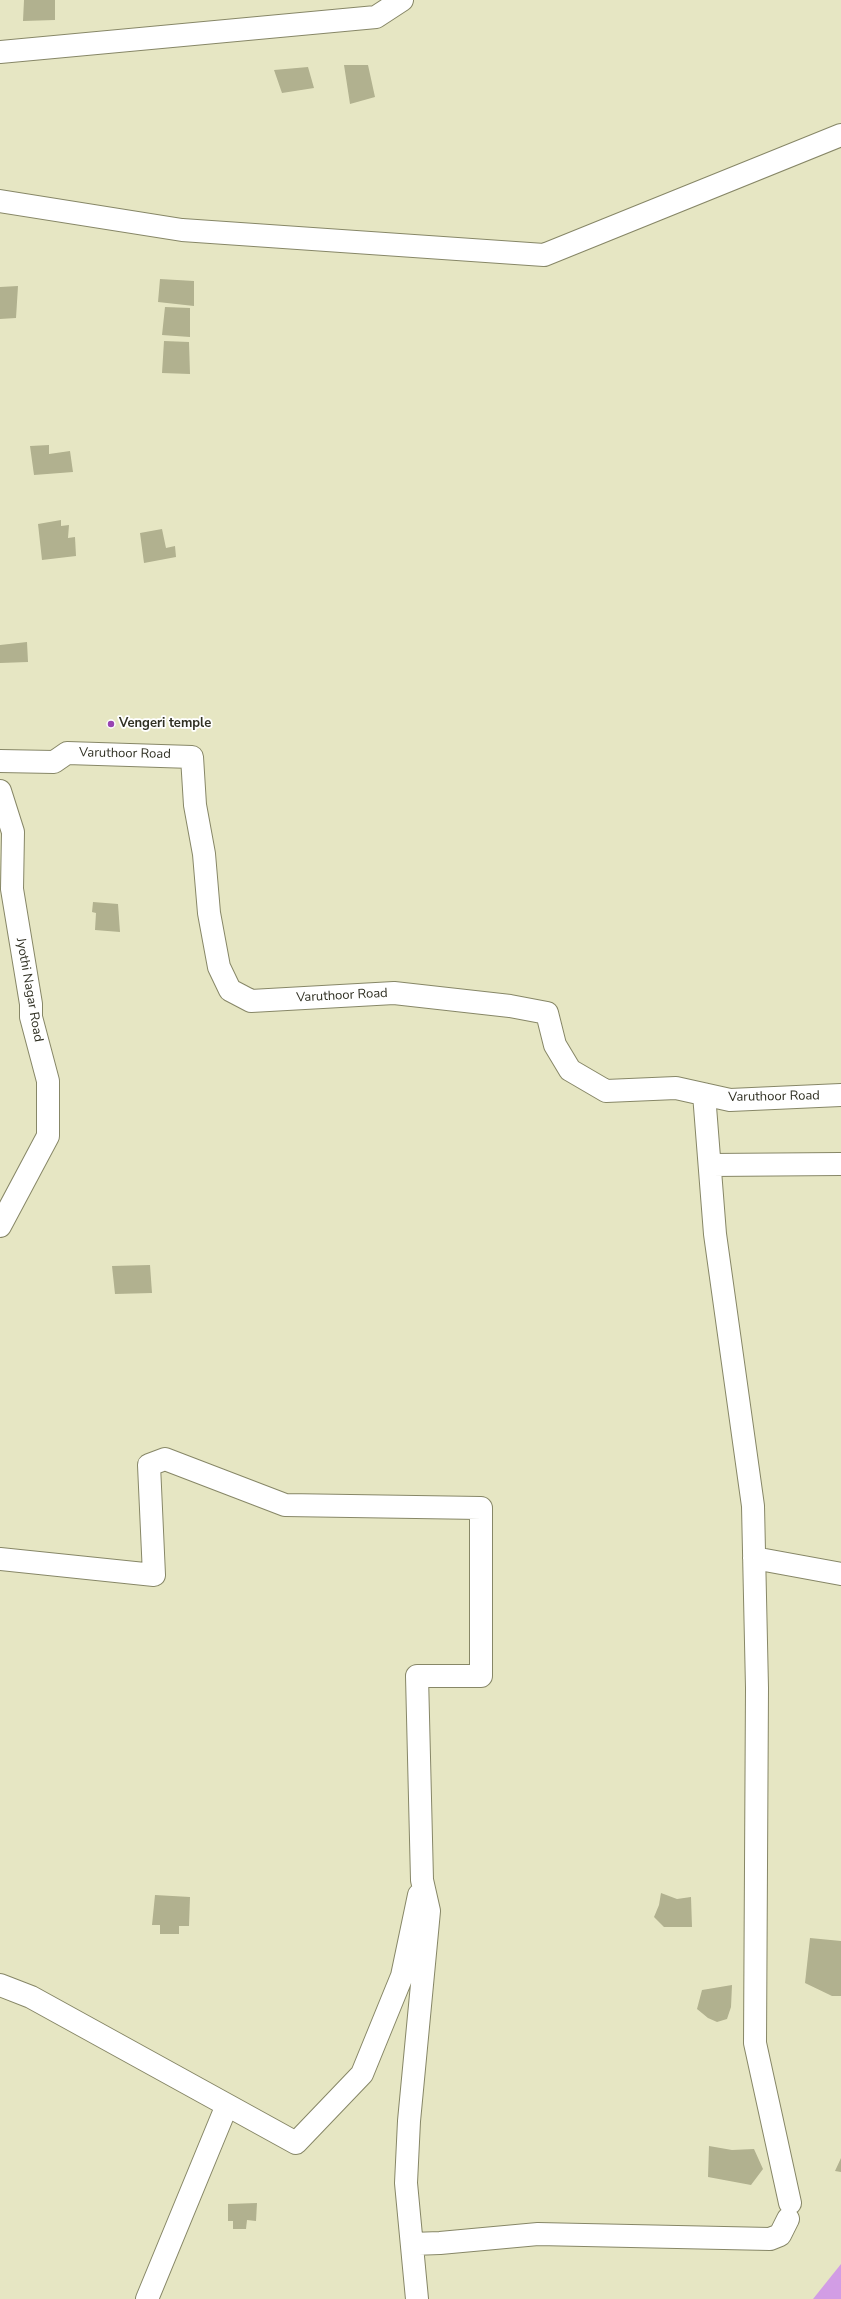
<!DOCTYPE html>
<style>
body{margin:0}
canvas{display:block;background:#e6e6c3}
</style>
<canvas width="841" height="2299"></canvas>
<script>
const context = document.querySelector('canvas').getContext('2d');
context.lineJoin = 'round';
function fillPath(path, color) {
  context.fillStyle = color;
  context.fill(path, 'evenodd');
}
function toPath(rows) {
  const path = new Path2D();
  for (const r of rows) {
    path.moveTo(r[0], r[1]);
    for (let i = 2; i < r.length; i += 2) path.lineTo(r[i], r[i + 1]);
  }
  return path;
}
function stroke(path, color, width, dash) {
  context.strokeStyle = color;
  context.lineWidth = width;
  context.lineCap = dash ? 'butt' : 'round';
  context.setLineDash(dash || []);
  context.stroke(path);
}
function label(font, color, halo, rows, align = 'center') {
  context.font = font + ' "Nunito Sans",sans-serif';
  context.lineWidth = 3.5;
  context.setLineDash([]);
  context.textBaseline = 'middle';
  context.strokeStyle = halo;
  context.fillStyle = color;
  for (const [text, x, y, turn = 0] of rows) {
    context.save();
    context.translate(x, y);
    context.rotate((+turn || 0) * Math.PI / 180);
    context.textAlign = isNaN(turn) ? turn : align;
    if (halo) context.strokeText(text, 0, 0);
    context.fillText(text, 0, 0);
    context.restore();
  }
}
const green = toPath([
 [841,2264,841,2299,813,2299]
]);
const building = toPath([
 [24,0,55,0,55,20,23,21],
 [344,65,368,65,375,97,350,104],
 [308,67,314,88,282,93,274,70],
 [160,279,194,281,194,306,158,302],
 [18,286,16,318,0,319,0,287],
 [165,307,190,308,190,337,162,335],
 [164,341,189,342,190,374,162,373],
 [49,445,49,454,70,451,73,472,34,475,30,446],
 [61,520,61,526,69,525,68,538,75,537,76,556,42,560,38,524],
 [162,529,166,548,175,546,176,557,144,563,140,533],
 [27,642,28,662,0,663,0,645],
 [93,902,118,904,120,932,95,930,96,913,92,912],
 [150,1265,152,1293,115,1294,112,1266],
 [661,1893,677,1899,691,1897,692,1927,664,1927,654,1917,659,1905],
 [155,1895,190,1897,189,1926,179,1926,179,1934,160,1934,160,1925,152,1925],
 [810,1938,841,1941,841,1996,832,1996,805,1983],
 [732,1985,731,2007,727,2019,717,2022,708,2018,697,2009,702,1990],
 [709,2146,732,2150,754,2149,763,2169,751,2185,708,2177],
 [841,2158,841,2172,835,2171],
 [257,2203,256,2221,247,2220,246,2229,233,2229,233,2221,228,2221,228,2204]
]);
const minor = toPath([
 [0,52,376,17,402,0],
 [0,201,182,230,544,255,841,135],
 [0,761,54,762,67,753,192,757,195,805,204,854,209,913,219,967,230,990,251,1001,394,993,510,1006,547,1013,555,1045,570,1070,606,1091,676,1088,730,1100,841,1095],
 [0,791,13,832,12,889,31,1004,31,1017,48,1081,48,1136,0,1226],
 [704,1094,715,1234,753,1506,757,1688,755,2043,790,2203],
 [711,1165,841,1164],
 [754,1558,841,1574],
 [0,1559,154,1575,149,1465,165,1459,285,1505,481,1508,481,1676,417,1676,422,1880,429,1911,409,2121,406,2183,417,2299],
 [0,1985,31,1997,296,2143,362,2074,402,1976,419,1895],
 [412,2244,440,2243,538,2234,770,2239,780,2235,788,2219],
 [147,2299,227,2105]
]);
const markers = [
 [111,724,4,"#9844b2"]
];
const poiNames = [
 ["Vengeri temple",119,724]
];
const streetNames = [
 ["Varuthoor Road",125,754,1],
 ["Jyothi Nagar Road",29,990,80],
 ["Varuthoor Road",342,996,-3],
 ["Varuthoor Road",774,1097,-1]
];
fillPath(green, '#d29de5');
fillPath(building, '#b1b18f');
stroke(minor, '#878767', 24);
stroke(minor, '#fff', 22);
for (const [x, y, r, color] of markers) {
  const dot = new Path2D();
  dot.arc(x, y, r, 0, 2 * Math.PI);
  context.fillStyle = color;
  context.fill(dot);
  stroke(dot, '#fff', 1.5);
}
label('bold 13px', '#303023', '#fff', poiNames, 'left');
label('13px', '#303023', '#fff', streetNames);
</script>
